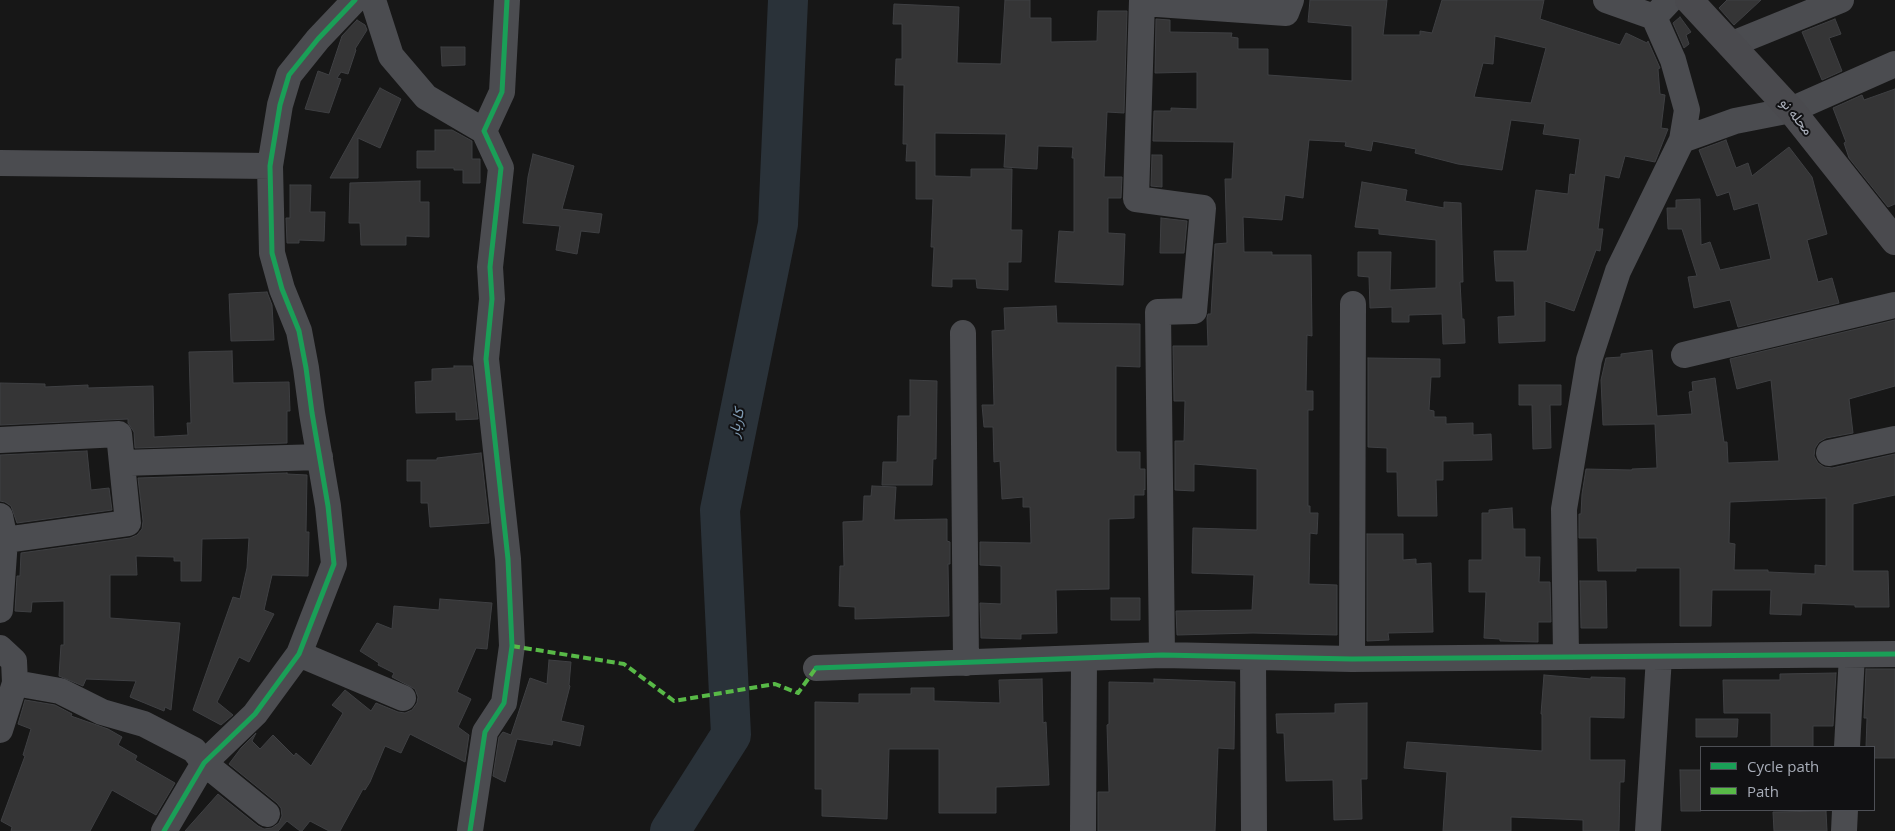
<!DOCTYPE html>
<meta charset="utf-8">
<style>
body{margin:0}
#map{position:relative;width:1895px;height:831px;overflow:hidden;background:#171717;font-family:"Open Sans",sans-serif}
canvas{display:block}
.legend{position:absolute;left:1700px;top:746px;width:175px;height:65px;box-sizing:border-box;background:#111113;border:1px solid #4d4f55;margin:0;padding:6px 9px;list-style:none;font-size:15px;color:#a8adb8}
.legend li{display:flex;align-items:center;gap:10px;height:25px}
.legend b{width:25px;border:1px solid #4d4f55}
</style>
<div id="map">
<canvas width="1895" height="831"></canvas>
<ul class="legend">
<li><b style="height:6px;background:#1a9f57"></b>Cycle path</li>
<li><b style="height:6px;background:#58b947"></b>Path</li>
</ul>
</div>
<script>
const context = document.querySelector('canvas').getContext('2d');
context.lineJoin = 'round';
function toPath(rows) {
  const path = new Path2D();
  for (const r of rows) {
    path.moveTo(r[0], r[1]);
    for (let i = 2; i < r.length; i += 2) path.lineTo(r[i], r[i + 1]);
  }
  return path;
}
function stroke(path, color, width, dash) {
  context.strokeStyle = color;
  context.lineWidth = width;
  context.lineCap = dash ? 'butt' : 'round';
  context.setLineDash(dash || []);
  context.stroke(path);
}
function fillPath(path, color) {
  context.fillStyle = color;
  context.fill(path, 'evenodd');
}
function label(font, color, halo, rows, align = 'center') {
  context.font = font + ' "Open Sans",Vazirmatn,sans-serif';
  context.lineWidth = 4;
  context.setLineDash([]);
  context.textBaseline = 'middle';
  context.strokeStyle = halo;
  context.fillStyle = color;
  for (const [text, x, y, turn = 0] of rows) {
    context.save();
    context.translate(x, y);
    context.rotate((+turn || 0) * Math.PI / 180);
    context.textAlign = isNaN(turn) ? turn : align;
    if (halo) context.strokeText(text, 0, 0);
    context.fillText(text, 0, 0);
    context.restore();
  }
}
const river = toPath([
 [670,831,731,735,720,510,778,224,788,0]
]);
const building = toPath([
 [1005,0,1030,0,1030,18,1051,18,1051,42,1097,41,1098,11,1127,11,1124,113,1107,112,1104,177,1122,177,1121,198,1108,198,1108,233,1125,234,1123,285,1055,282,1059,231,1074,232,1074,158,1072,158,1073,147,1038,146,1037,169,1004,167,1006,134,935,133,935,176,971,177,971,169,1012,169,1011,230,1022,230,1021,262,1008,262,1008,290,977,288,976,279,952,279,952,287,932,286,934,247,931,247,933,199,916,199,916,161,906,161,907,144,903,144,904,85,895,85,896,59,902,59,902,24,893,24,894,4,959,7,957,63,1001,64,1005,0],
 [1310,0,1387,0,1383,35,1420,35,1420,31,1432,33,1442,0,1544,0,1540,19,1620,45,1626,33,1647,43,1648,41,1660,68,1658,69,1660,94,1665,95,1661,128,1668,129,1655,162,1625,156,1619,178,1605,175,1598,229,1603,229,1600,251,1596,250,1574,311,1545,301,1545,341,1499,343,1498,317,1515,316,1514,281,1496,281,1494,251,1527,251,1536,190,1568,194,1570,174,1575,175,1580,139,1543,134,1545,124,1511,120,1502,170,1458,164,1415,153,1416,149,1373,141,1371,151,1345,146,1346,142,1309,140,1303,198,1285,195,1282,220,1243,217,1244,252,1272,252,1272,255,1311,255,1312,336,1307,335,1306,391,1313,391,1313,410,1308,410,1308,506,1310,506,1310,513,1318,513,1317,534,1310,533,1309,584,1337,585,1337,635,1253,633,1177,635,1176,611,1252,610,1254,575,1192,573,1193,528,1257,530,1257,469,1194,464,1194,491,1175,490,1175,441,1184,441,1185,401,1174,401,1173,346,1208,346,1207,318,1208,314,1211,314,1215,244,1227,243,1225,179,1232,179,1234,142,1153,141,1154,111,1171,111,1171,108,1197,109,1197,72,1155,73,1156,19,1170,20,1170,32,1232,33,1231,37,1238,38,1238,49,1268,49,1268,75,1352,81,1352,26,1308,22,1310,0],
 [1495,36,1546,48,1531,103,1474,97,1483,63,1493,64,1495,36],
 [1727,0,1761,0,1734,25,1719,8,1727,0],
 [1680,17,1691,32,1686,35,1689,44,1684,48,1673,23,1680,17],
 [1835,19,1841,34,1829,38,1842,71,1822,80,1802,32,1835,19],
 [357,20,365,25,367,30,355,49,356,50,348,74,341,72,337,78,341,79,329,113,305,109,318,71,329,75,342,36,357,20],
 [441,47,465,47,465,65,442,66,441,47],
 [380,88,401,99,380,148,358,138,358,178,330,178,380,88],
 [1895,89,1895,204,1888,207,1849,158,1844,143,1846,142,1833,108,1862,95,1864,100,1895,89],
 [435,130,452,130,472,141,472,159,480,159,480,183,463,183,463,170,454,170,454,168,417,168,417,151,435,151,435,130],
 [1726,140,1736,168,1748,163,1752,176,1789,147,1812,177,1827,234,1807,240,1818,282,1832,278,1839,303,1738,327,1730,300,1694,308,1688,277,1697,276,1682,229,1668,229,1667,208,1676,208,1676,200,1700,199,1701,245,1710,242,1720,270,1771,259,1758,203,1734,210,1729,192,1717,196,1699,150,1726,140],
 [533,154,574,166,562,209,602,214,599,233,581,231,577,254,556,250,560,226,523,223,528,177,533,154],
 [1152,155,1162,155,1162,187,1151,186,1152,155],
 [420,181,420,202,429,202,429,237,406,236,406,245,361,245,360,223,349,223,350,183,420,181],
 [1362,182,1407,190,1405,201,1444,208,1444,202,1461,203,1463,282,1460,282,1462,319,1464,319,1465,343,1443,344,1442,314,1409,315,1409,322,1392,322,1392,307,1370,308,1369,277,1358,276,1358,252,1391,252,1390,290,1436,288,1436,240,1379,234,1379,229,1355,227,1362,182],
 [290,185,311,185,310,212,325,212,324,241,299,240,299,243,287,243,286,218,290,218,290,185],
 [1161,218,1187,221,1184,253,1160,253,1161,218],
 [267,292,272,305,274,340,231,341,229,294,267,292],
 [1056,306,1057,323,1140,324,1140,367,1116,366,1116,450,1117,452,1140,452,1140,469,1145,469,1145,490,1144,489,1144,495,1134,495,1134,518,1109,519,1109,589,1056,590,1057,633,1021,634,1021,639,981,638,980,603,1001,604,1001,566,980,565,980,542,1031,543,1030,507,1023,507,1023,497,1002,499,1000,461,994,462,993,427,984,427,982,405,994,405,992,331,1005,330,1004,308,1056,306],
 [1895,320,1895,386,1849,399,1853,433,1826,438,1819,442,1815,448,1814,456,1818,463,1824,467,1832,468,1895,454,1895,495,1853,504,1853,571,1888,571,1889,607,1855,607,1855,605,1802,603,1801,615,1770,614,1771,590,1712,590,1711,626,1680,626,1680,568,1636,568,1636,571,1598,571,1597,538,1579,538,1579,514,1581,514,1582,494,1586,469,1632,470,1632,469,1657,468,1655,424,1603,425,1601,380,1606,358,1621,357,1621,354,1652,350,1657,416,1692,414,1689,392,1693,391,1692,382,1715,378,1724,442,1727,442,1728,463,1779,461,1771,380,1737,389,1730,359,1895,320],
 [1826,498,1826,566,1815,565,1815,574,1768,572,1768,570,1734,570,1735,544,1729,543,1730,502,1826,498],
 [232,351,233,383,289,382,290,411,287,411,287,443,135,448,134,432,128,423,128,419,0,425,0,383,45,384,45,387,88,385,88,388,153,386,154,437,188,435,187,423,191,423,189,352,232,351],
 [1368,358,1440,359,1440,377,1431,377,1429,410,1434,411,1434,417,1446,417,1446,424,1473,423,1473,435,1491,434,1492,460,1443,461,1443,480,1436,480,1437,516,1398,516,1397,472,1387,472,1387,448,1368,447,1368,358],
 [454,366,472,366,478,419,456,420,456,412,416,413,415,382,432,381,432,369,454,368,454,366],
 [910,380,937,381,936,459,933,459,932,485,882,485,883,462,897,462,898,416,910,416,910,380],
 [1519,385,1561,385,1561,405,1550,405,1551,448,1533,449,1532,405,1519,405,1519,385],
 [87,451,91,490,109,488,112,510,17,523,11,506,5,502,0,501,0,455,87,451],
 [481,453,489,523,430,527,428,503,421,503,421,481,407,481,407,460,437,460,437,458,481,453],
 [287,473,287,474,307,475,306,532,309,532,308,576,272,575,264,610,274,614,249,662,239,657,217,702,233,715,221,725,193,710,233,597,240,599,247,568,249,538,202,539,201,581,181,581,181,561,174,561,174,557,136,556,137,575,110,575,110,618,180,623,171,710,165,707,164,711,130,697,136,681,86,679,83,686,59,676,61,645,64,645,64,601,32,602,31,612,15,611,17,576,20,576,21,553,130,538,137,535,142,529,143,521,138,478,287,473],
 [872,486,896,487,894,520,947,519,947,541,950,542,950,564,948,564,949,616,855,619,855,607,839,606,840,566,844,566,843,522,863,521,864,496,871,496,872,486],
 [1512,508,1513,529,1525,529,1525,557,1540,557,1539,582,1550,582,1551,622,1538,622,1538,642,1500,641,1500,639,1484,638,1486,592,1469,592,1469,560,1482,560,1482,513,1489,513,1489,510,1512,508],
 [1367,534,1403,534,1403,560,1416,559,1416,564,1431,563,1433,632,1388,633,1389,640,1367,641,1367,534],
 [1580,581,1606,581,1607,628,1581,628,1580,581],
 [1111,598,1140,598,1140,620,1111,620,1111,598],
 [440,599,492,603,487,649,476,648,457,692,471,699,458,727,469,735,465,762,410,734,401,753,385,746,370,782,365,790,363,789,340,831,329,831,310,821,302,831,300,831,287,821,278,831,185,831,218,794,258,826,264,829,272,828,279,823,282,816,281,808,277,803,229,764,241,748,256,733,252,741,260,749,273,735,294,756,296,753,311,766,343,713,332,705,345,690,371,711,376,703,398,712,405,713,412,710,417,703,418,697,415,689,392,677,394,673,378,665,379,663,360,651,377,623,392,629,394,606,439,610,440,599],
 [549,660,571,662,569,685,570,686,561,721,584,726,580,746,553,740,552,745,517,739,505,782,493,776,499,737,503,732,511,735,530,678,547,684,549,660],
 [1866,669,1895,669,1895,758,1874,758,1874,747,1866,747,1867,718,1864,718,1866,669],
 [1836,673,1833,726,1813,726,1813,747,1771,747,1771,713,1724,713,1723,680,1780,680,1780,674,1836,673],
 [1544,675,1591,679,1591,677,1625,678,1624,718,1590,717,1590,760,1625,760,1624,782,1620,782,1619,831,1583,831,1583,820,1511,817,1511,831,1443,831,1447,772,1404,768,1407,742,1542,751,1542,714,1541,714,1544,675],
 [1042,679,1043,723,1046,722,1049,785,996,787,996,813,939,813,939,749,889,749,887,819,822,816,822,789,815,789,815,702,859,703,859,694,911,694,911,688,934,688,934,701,1000,703,999,680,1042,679],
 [1154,679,1235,682,1234,749,1218,748,1215,831,1098,831,1098,792,1109,792,1107,725,1109,724,1109,682,1154,683,1154,679],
 [25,700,55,705,72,714,71,716,108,729,122,737,118,745,137,756,135,760,175,783,156,815,112,790,90,831,11,831,12,827,1,821,25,756,23,755,31,729,18,724,25,700],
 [1367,703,1367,779,1361,779,1362,819,1334,820,1333,780,1286,781,1284,733,1277,733,1276,714,1335,713,1335,704,1367,703],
 [1696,719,1738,719,1737,737,1696,737,1696,719],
 [1680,770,1701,770,1701,811,1681,811,1680,770],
 [1826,811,1827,831,1774,831,1773,812,1826,811]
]);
const street = toPath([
 [373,0,391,56,426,97,484,131],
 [1142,0,1136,199,1203,208,1194,311,1158,312,1162,655],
 [1606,0,1654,17],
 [1143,3,1286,13,1291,0],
 [1730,45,1841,0],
 [1682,140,1735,121,1791,110,1895,64],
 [0,163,270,166],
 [963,333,966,663],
 [1684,355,1895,305],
 [0,440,119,434,128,523,5,540],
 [1829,453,1895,439],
 [122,463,320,457],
 [0,516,5,540,0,610],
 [0,648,14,661,15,683,0,730],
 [299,654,403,698],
 [1566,656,1564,509,1589,360,1618,271,1682,140,1687,110,1673,60,1654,17,1670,0],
 [1253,657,1254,831],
 [1352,659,1353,304],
 [816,668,1162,655,1352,659,1895,654],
 [15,683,60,691,102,712,144,724,194,750,204,763,267,814],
 [1847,747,1852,655],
 [164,831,204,763,255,714,299,654,334,564,328,506,312,413,306,368,299,331,282,289,272,253,270,166,280,105,289,75,318,39,355,0],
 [470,831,485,732,504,703,512,646,508,559,486,359,492,299,490,267,501,168,484,131,502,92,507,0],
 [1083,831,1084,659],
 [1648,831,1659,657],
 [1844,831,1845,810]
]);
const secondary = toPath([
 [1689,0,1791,110,1895,241]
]);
const quiet = toPath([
 [512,646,624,664,674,701,775,684,798,693,816,668]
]);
const cycleway = toPath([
 [816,668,1162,655,1352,659,1895,654],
 [164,831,204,763,255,714,299,654,334,564,328,506,312,413,306,368,299,331,282,289,272,253,270,166,280,105,289,75,318,39,355,0],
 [470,831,485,732,504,703,512,646,508,559,486,359,492,299,490,267,501,168,484,131,502,92,507,0]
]);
const streetNames = [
 ["محله نو",1796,117,51]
];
const waterNames = [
 ["کاربار",737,423,-78]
];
stroke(river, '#2a3239', 40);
fillPath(building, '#353536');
stroke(building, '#3f4043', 1);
stroke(street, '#4b4c50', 26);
stroke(secondary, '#4a4a4e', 28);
stroke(quiet, '#58b947', 4, [8, 4]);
stroke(cycleway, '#1a9f57', 5);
label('14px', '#a8adb8', '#111113', streetNames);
label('italic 15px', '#7f9bb3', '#111113', waterNames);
</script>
